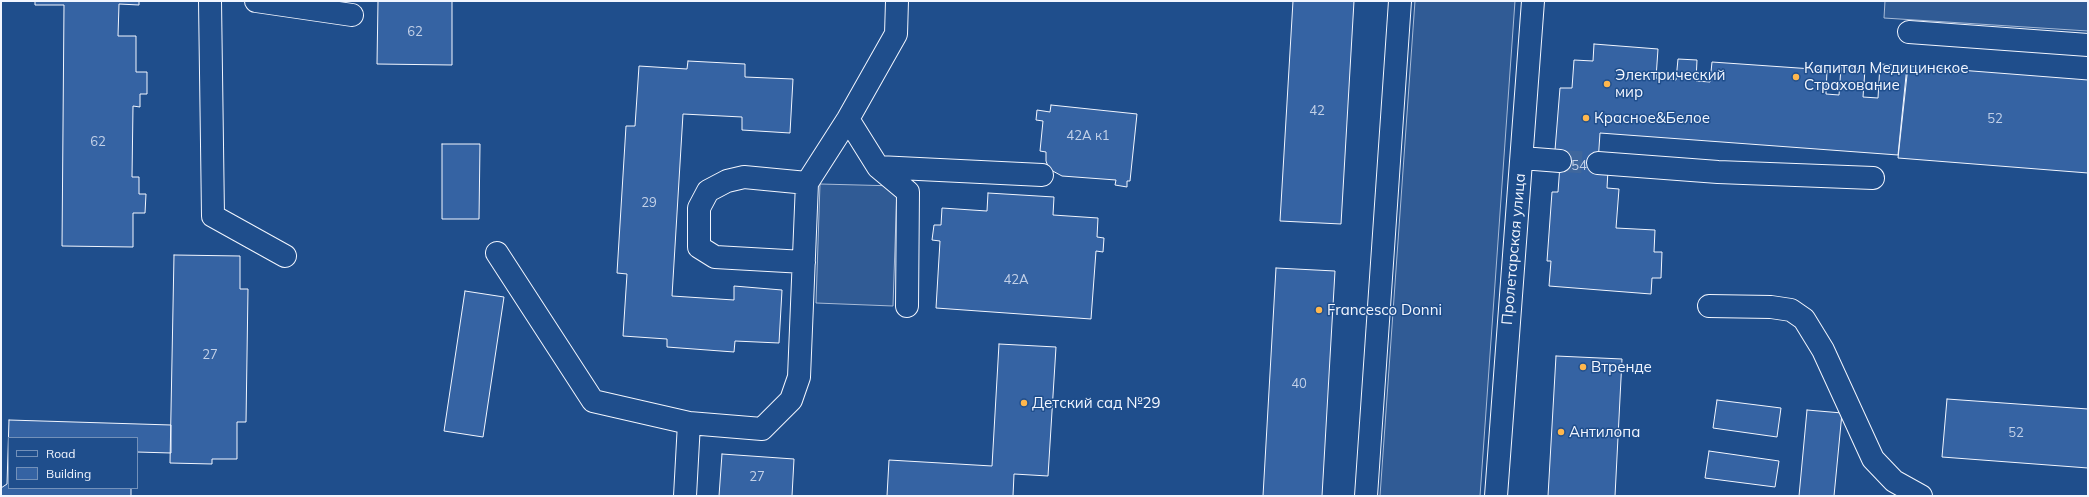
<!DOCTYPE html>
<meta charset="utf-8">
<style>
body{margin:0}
#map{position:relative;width:2089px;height:497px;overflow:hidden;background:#1f4e8c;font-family:Mulish,sans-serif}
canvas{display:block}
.frame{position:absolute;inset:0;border:2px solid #f2f6ff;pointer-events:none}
.legend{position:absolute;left:8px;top:437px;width:130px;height:52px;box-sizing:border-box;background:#1f4e8c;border:1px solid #7391ba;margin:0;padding:5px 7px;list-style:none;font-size:12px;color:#f2f6ff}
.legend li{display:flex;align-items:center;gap:8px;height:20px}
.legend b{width:20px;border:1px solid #7391ba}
</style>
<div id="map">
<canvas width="2089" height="497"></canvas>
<div class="frame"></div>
<ul class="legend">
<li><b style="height:5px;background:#1f4e8c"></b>Road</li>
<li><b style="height:11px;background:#3563a3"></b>Building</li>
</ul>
</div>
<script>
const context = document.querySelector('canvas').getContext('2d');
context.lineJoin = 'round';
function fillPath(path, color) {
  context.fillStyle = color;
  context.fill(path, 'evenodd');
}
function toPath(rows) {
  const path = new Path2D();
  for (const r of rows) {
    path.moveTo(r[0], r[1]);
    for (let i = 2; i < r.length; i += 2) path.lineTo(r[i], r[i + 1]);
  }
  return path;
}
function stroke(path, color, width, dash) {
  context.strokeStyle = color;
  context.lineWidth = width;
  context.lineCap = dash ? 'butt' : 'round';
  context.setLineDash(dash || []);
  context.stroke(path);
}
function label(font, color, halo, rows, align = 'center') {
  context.font = font + ' Mulish,sans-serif';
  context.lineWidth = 3;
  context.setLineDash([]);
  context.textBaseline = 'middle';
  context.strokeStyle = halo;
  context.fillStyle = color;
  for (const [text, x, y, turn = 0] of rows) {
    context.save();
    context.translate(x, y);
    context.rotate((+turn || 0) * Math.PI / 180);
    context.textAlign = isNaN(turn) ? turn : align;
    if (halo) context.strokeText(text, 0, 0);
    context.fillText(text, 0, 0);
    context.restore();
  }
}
const built = toPath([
 [1415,1,1515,1,1480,496,1380,496,1415,1],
 [1885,1,2088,1,2088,31,1884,18,1885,1],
 [820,184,897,186,893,306,816,303,820,184]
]);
const building = toPath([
 [35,1,139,1,139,5,119,4,118,36,136,36,136,72,147,72,147,94,140,94,140,107,133,106,132,177,139,177,139,194,146,194,145,213,133,213,133,247,62,246,64,5,35,5,35,1],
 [378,1,452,1,452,65,377,64,378,1],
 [1293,1,1354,1,1341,224,1280,221,1293,1],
 [1594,44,1658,49,1656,78,1676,80,1678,59,1697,60,1696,81,1710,82,1712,62,1827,70,1826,94,1839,95,1841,67,1865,69,1863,97,1878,98,1880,64,1907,66,1898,155,1600,133,1598,163,1608,170,1607,188,1619,189,1616,228,1655,230,1654,252,1662,252,1661,278,1652,278,1651,294,1549,286,1551,261,1547,261,1552,192,1558,192,1561,151,1555,150,1560,88,1572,88,1574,60,1593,61,1594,44],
 [688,61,745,64,745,77,793,79,790,133,742,130,742,117,683,114,672,296,734,300,734,286,782,290,779,343,735,341,734,352,667,347,667,339,623,336,627,274,617,273,626,126,635,126,639,66,687,69,688,61],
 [1908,66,2088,80,2088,173,1898,158,1908,66],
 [1051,105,1137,114,1130,181,1127,181,1127,187,1115,185,1116,180,1062,176,1049,169,1046,161,1046,152,1040,151,1043,121,1036,120,1037,110,1050,112,1051,105],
 [442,144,480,144,479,219,442,219,442,144],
 [988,193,1054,197,1053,215,1098,218,1097,237,1104,238,1103,252,1096,251,1091,319,936,308,940,241,932,240,934,225,941,225,942,208,987,211,988,193],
 [174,255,240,256,240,289,248,289,246,422,237,422,237,459,212,459,212,464,170,463,174,255],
 [1276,268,1335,271,1322,496,1263,496,1276,268],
 [465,291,504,297,483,437,444,431,465,291],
 [999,344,1056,347,1048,476,1014,474,1013,496,887,496,889,460,992,466,999,344],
 [1556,356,1622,359,1615,496,1548,496,1556,356],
 [1947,399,2088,409,2088,468,1942,457,1947,399],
 [1717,400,1781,408,1777,437,1713,428,1717,400],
 [1807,410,1842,413,1834,496,1799,496,1807,410],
 [9,420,171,425,171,453,137,452,137,438,9,438,9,488,131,488,131,496,1,496,1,488,7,484,9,420],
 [1709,451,1779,461,1775,487,1705,478,1709,451],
 [722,454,794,459,792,496,719,496,722,454]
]);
const minorTunnel = toPath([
 [1560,161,1598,163]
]);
const minor = toPath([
 [210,1,213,216,285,256],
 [256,1,352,15],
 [1909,32,2088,45],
 [848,119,878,167,908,192,907,306],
 [1522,158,1560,161],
 [1598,163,1718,172,1873,178],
 [878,167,1042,175],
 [497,253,593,401,689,423,685,496],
 [804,262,715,257,699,247,699,208,708,191,727,181,744,177,807,183],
 [1709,306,1771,307,1791,310,1804,319,1823,350,1873,459,1894,481,1921,496],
 [689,423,762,429,791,400,799,377,807,183,848,119,896,34,897,1],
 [1366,496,1400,1],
 [1496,496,1533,1]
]);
const markers = [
 [1796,77,4,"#ffb74d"],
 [1607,84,4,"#ffb74d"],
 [1586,118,4,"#ffb74d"],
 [1319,310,4,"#ffb74d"],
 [1583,367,4,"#ffb74d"],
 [1024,403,4,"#ffb74d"],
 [1561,432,4,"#ffb74d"]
];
const numberNames = [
 ["62",415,32],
 ["42",1317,111],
 ["52",1995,119],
 ["42А к1",1088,136],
 ["62",98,142],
 ["54",1579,166],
 ["29",649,203],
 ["42А",1016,280],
 ["27",210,355],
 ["40",1299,384],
 ["52",2016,433],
 ["27",757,477]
];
const poiNames = [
 ["Капитал Медицинское",1804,68],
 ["Страхование",1804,85],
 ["Электрический",1615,75],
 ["мир",1615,92],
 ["Красное&Белое",1594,118],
 ["Francesco Donni",1327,310],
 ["Втренде",1591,367],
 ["Детский сад №29",1032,403],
 ["Антилопа",1569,432]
];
const streetNames = [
 ["Пролетарская улица",1514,249,-85]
];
fillPath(built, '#305b95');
stroke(built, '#a8bbd7', 1);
fillPath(building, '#3563a3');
stroke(building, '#f2f6ff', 1);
stroke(minorTunnel, '#3f679d', 22, [22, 11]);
stroke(minor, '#f2f6ff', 24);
stroke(minor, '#1f4e8c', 22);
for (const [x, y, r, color] of markers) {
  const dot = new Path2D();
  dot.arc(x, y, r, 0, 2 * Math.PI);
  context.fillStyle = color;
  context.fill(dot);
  stroke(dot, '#1f4e8c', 1.5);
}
label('13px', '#c3d1e8', null, numberNames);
label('15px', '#f2f6ff', '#1f4e8c', poiNames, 'left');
label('15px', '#f2f6ff', '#1f4e8c', streetNames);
</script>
